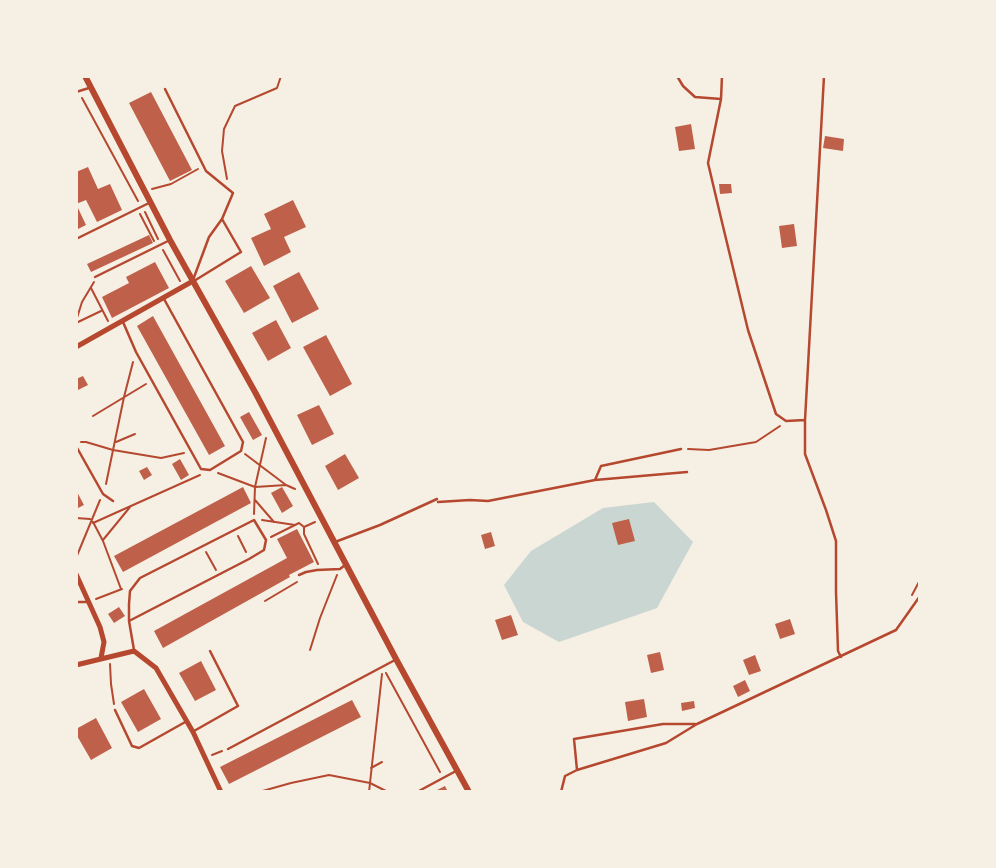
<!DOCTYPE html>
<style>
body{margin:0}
#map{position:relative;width:996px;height:868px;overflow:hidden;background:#f6efe4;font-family:"Alegreya Sans",sans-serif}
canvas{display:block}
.frame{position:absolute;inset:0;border:78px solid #f6efe4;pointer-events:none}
</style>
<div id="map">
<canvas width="996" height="868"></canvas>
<div class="frame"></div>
</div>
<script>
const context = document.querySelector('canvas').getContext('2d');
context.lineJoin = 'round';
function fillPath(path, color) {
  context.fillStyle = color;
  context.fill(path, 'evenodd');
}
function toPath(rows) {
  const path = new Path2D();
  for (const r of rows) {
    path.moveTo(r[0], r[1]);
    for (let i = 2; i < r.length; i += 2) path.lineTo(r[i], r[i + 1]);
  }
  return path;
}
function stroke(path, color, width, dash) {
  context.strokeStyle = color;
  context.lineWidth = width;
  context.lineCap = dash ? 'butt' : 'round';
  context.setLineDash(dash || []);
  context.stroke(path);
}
const water = toPath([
 [654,502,693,542,657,608,559,642,523,622,504,585,531,551,603,508]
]);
const building = toPath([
 [151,92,192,170,170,181,129,103],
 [691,124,695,149,679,151,675,127],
 [825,136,844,139,843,151,823,148],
 [88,167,98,189,110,184,122,210,97,222,86,200,76,204,76,172],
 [719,184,731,184,732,193,720,194],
 [293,200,306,227,284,237,291,252,264,266,251,238,271,229,264,214],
 [78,208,86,225,76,230,76,209],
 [794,224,797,246,782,248,779,226],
 [149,235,153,243,91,272,87,264],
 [155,262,169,288,112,318,102,297,129,283,126,277],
 [251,266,270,298,244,313,225,281],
 [299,272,319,309,292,323,273,286],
 [153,316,225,446,209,455,137,326],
 [276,320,291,348,268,361,252,333],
 [326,335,352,384,330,396,303,347],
 [83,376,88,385,76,391,76,379],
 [319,405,334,434,312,445,297,415],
 [249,412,262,435,253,440,240,417],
 [345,454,359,478,338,490,325,466],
 [180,459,189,475,181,480,172,464],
 [147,467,152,475,144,480,139,471],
 [243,487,251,503,123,572,114,556],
 [282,487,293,506,282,513,271,493],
 [76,490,84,505,76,509],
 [629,519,635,541,618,545,612,523],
 [297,529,314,562,289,575,290,577,163,648,154,631,287,558,277,539],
 [491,532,495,546,485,549,481,535],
 [119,607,125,616,114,623,108,614],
 [511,615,518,635,502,640,495,620],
 [790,619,795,634,780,639,775,624],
 [660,652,664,670,651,673,647,655],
 [755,655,761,671,749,675,743,660],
 [201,661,216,690,195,701,179,673],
 [745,680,750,691,738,697,733,686],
 [144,689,161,719,138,732,121,702],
 [644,699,647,717,628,721,625,702],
 [352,700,361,717,229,784,220,767],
 [694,701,695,708,682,711,681,703],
 [96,718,112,748,91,760,76,734,76,729],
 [445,786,448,792,433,792]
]);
const path = toPath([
 [82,98,138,201],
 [227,179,222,151,224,129,235,106,277,88,281,76],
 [152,189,171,184,198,169],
 [145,212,158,239],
 [140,214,154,241],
 [163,250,180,281],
 [91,288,108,321],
 [76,321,82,302,94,282],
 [76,323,101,311],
 [93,416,146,384],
 [81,442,86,442,113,450,161,458,184,453],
 [116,442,135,434],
 [688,449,709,450,756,442,780,426],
 [245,454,286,485,295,489],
 [218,473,255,487,286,485],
 [106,484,124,397,133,362],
 [255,500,274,522],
 [254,514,255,487,266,438],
 [76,518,90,519],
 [262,520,295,525],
 [93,522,103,541,121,589],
 [93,523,200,475],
 [304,527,304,534,318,564],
 [238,536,246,552],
 [271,537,299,523,304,527,315,522],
 [103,540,130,507],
 [206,552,216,570],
 [76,558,100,500],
 [912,595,920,580],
 [96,599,122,589],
 [265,601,297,582],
 [310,650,320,618,337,575],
 [110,664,111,684,114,704],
 [386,673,440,772],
 [212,755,222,751],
 [371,768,382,762],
 [259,792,291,783,329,775,370,783,388,792],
 [369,792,382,674]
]);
const service = toPath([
 [677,76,683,86,695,97,721,99],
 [722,76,721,99,708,163,721,218,748,330,776,414,786,421,805,420],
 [824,76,805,420,805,454,826,510,836,541,836,592,838,651,841,657],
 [165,89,206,171,233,193,222,219,209,237,193,280],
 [76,92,89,88],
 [76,239,149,203],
 [95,277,168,241],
 [194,281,241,252,222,219],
 [123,322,136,352,201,469,210,470,241,451,243,442,164,299],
 [76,446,103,494,113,501],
 [595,480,601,466,681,449],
 [438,502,470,500,488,501,595,480,687,472],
 [335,542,380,525,437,499],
 [299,575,306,572,317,570,340,569,345,565],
 [76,602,88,602],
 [129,621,249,559,264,550,266,540,254,520,140,578,130,591,129,604,129,621,134,650],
 [115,710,132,746,139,748,187,721],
 [76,718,76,719],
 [194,731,238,706,210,651],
 [228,749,395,660],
 [577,770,574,739,663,724,695,724],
 [417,792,456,771],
 [561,792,565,776,577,770,666,743,697,724,896,630,920,596]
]);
const minor = toPath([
 [76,347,193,281],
 [76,574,100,627,104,642,101,658],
 [76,665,134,651,156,668,193,732,221,792]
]);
const tertiary = toPath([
 [85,76,170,240,255,392,396,659,469,792]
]);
fillPath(water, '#c9d6d2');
fillPath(building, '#bf614a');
stroke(path, '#b5482f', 2);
stroke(service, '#b5482f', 2.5);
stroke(minor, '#b5482f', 5);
stroke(tertiary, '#b5482f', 6);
</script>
